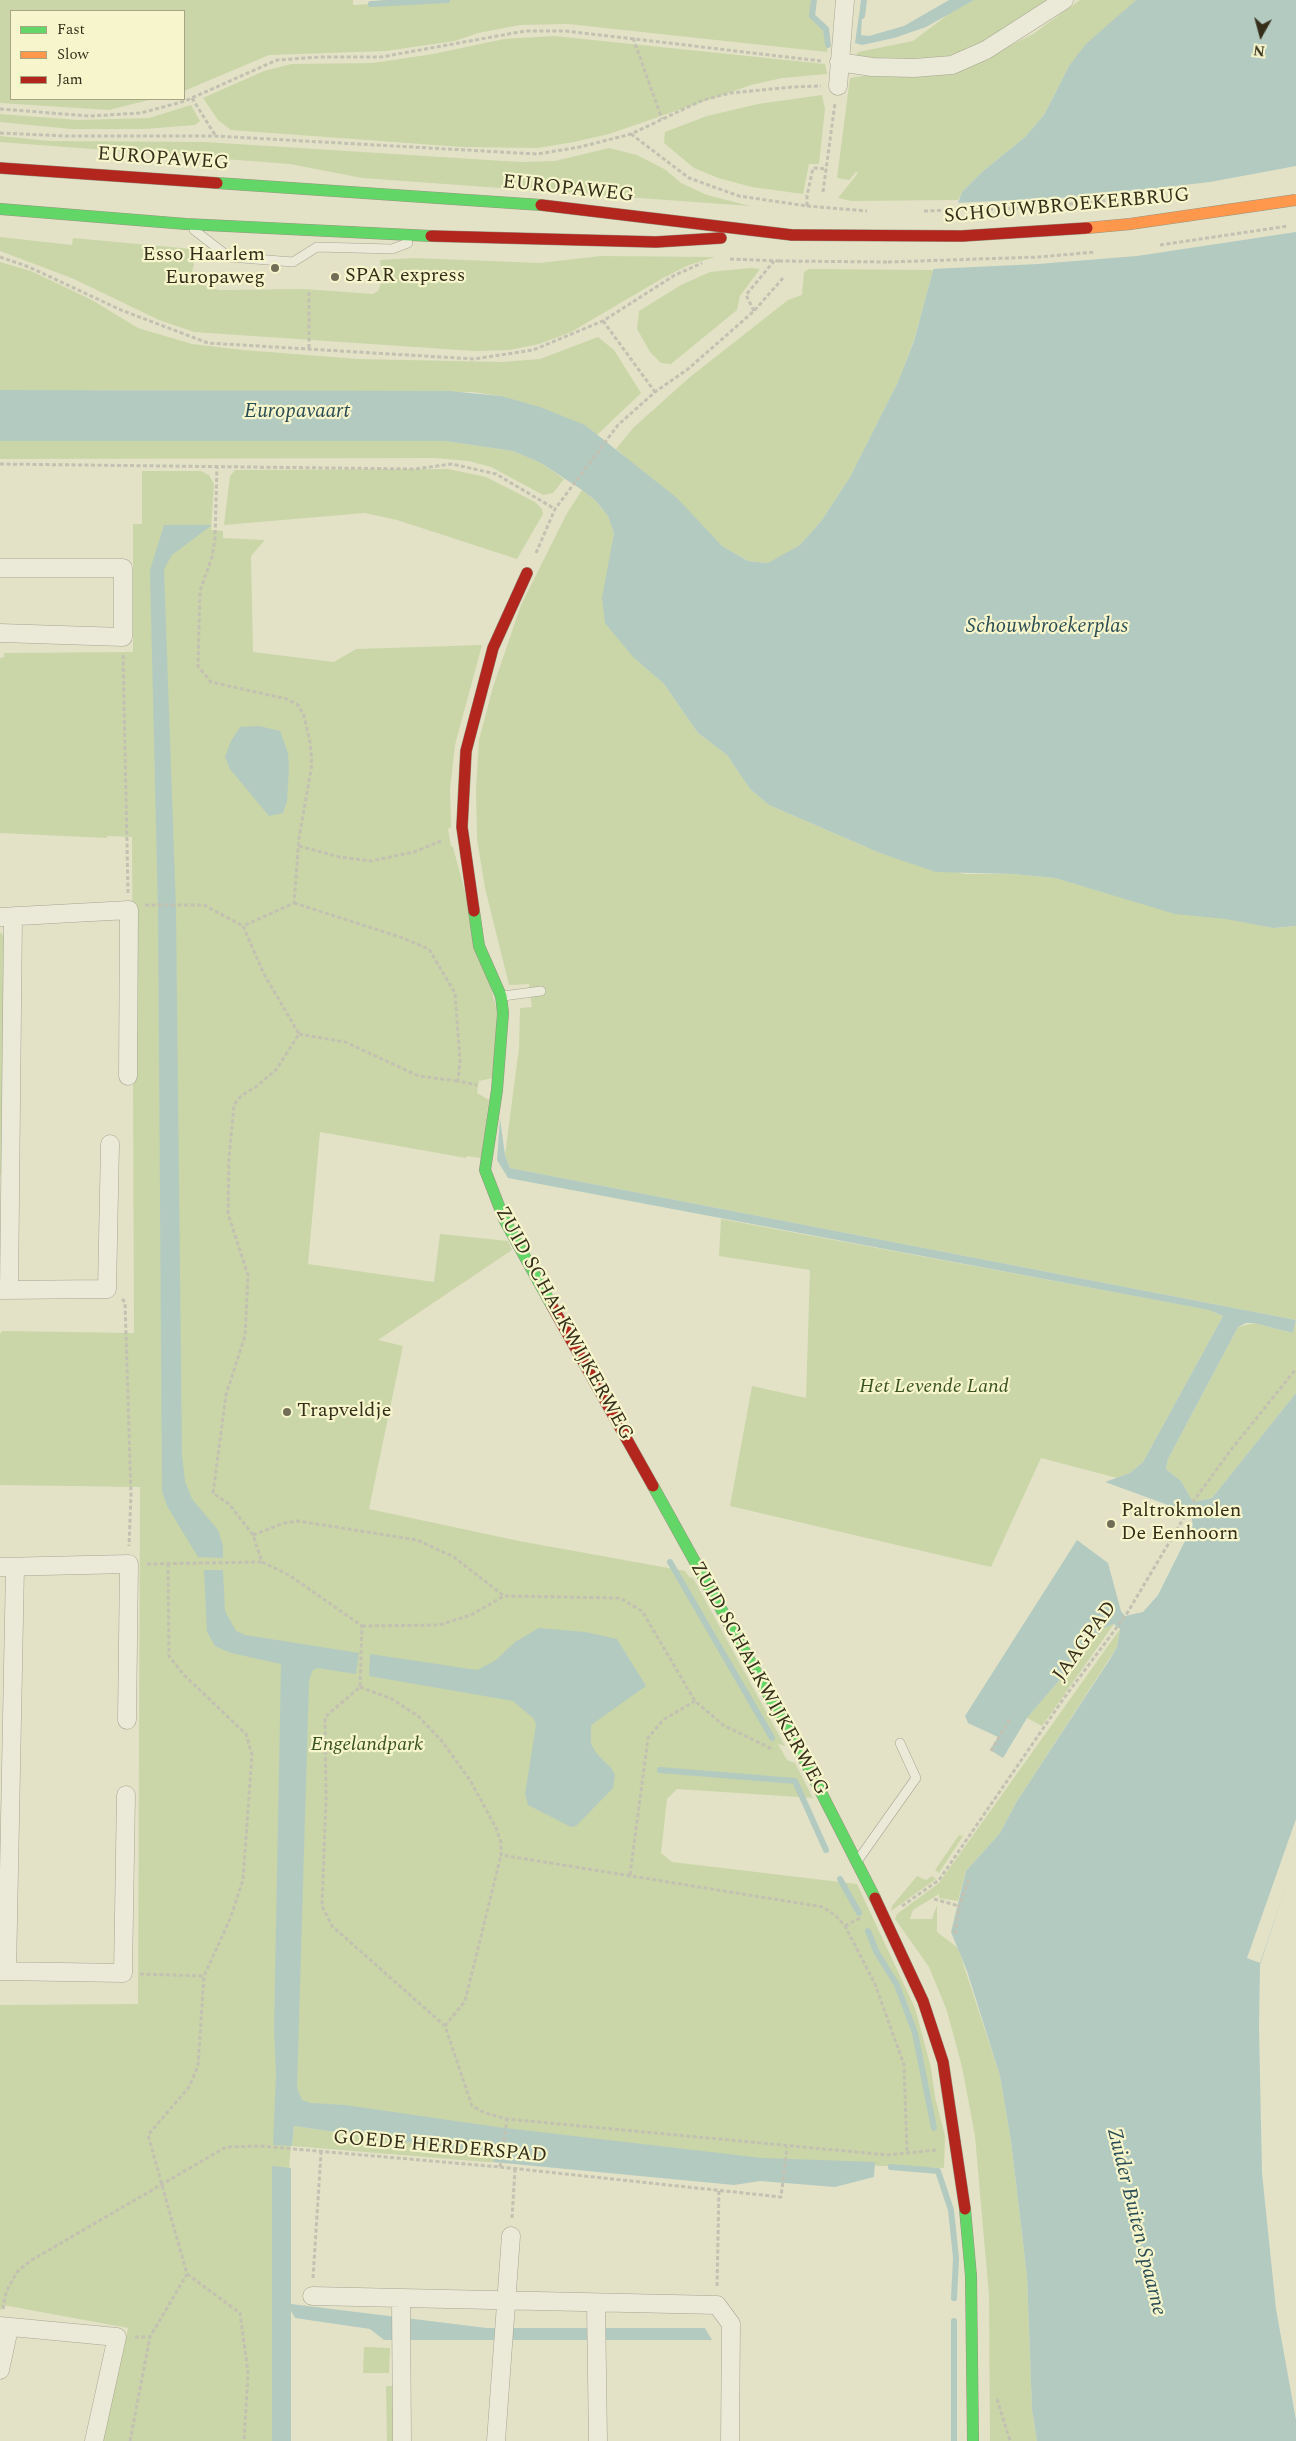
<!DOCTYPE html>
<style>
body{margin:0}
#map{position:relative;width:1296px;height:2441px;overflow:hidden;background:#e3e2c7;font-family:Spectral,serif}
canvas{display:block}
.legend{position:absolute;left:10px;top:10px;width:175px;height:90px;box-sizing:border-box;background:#f6f5cb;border:1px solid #a9a584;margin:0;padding:6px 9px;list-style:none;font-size:15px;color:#352e1a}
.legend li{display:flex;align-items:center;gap:10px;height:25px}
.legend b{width:25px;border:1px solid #a9a584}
.north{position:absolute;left:1236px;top:10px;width:50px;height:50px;-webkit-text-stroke:4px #f6f5cb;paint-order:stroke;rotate:187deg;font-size:14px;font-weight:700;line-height:20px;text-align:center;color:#352e1a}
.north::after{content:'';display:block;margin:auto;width:18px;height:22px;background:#352e1a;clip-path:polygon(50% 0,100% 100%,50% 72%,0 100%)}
</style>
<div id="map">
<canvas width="1296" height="2441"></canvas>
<ul class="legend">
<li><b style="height:6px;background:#63d668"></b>Fast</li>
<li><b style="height:6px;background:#ff974d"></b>Slow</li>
<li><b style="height:6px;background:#b3261e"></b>Jam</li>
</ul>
<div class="north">N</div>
</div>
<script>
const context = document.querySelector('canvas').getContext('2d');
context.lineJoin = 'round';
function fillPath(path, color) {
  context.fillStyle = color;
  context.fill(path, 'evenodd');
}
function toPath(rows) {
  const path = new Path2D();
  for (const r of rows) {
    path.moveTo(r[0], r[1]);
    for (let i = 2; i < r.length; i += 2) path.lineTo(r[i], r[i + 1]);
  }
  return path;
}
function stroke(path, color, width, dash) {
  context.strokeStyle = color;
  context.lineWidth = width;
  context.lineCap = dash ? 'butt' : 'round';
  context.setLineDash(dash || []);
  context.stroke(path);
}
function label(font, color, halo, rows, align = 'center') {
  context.font = font + ' Spectral,serif';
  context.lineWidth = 4.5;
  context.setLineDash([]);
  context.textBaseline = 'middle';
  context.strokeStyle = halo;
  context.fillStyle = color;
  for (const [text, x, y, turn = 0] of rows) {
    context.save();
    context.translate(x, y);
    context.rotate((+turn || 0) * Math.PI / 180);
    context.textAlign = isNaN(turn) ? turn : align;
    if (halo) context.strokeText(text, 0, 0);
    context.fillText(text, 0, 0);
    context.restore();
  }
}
const green = toPath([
 [0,0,353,0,353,5,371,4,382,0,814,0,812,16,826,29,828,45,827,52,568,24,520,25,478,33,455,41,386,51,269,55,184,91,184,11,11,11,11,99,153,99,109,110,0,103],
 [974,0,1056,0,1012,30,948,59,916,63,854,58,858,52,913,41,954,10],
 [1080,0,1136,0,1069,66,1044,115,1025,137,982,172,962,192,958,200,851,201,838,198,858,173,856,172,849,180,837,178,850,78,883,73,932,76,962,70,1033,34],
 [554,36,825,64,827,74,782,78,751,85,609,134,574,142,538,148,462,147,231,130,218,120,203,98,264,71,291,64,373,63,433,54,504,39],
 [822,95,825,109,819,164,809,164,803,194,752,187,718,178,694,168,664,143,665,132,707,116,758,104],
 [191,105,200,121,195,125,144,129,71,129,0,122,0,114,78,120,149,118],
 [0,136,50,141,205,142,520,162,555,161,609,148,637,155,666,170,681,183,707,195,750,206,362,178,290,164,0,142],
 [0,237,72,245,73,238,192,249,194,264,190,281,219,290,304,289,373,294,378,291,382,280,380,260,414,258,540,263,601,256,715,257,689,265,663,278,571,332,539,344,509,350,474,351,194,332,159,320,74,279,0,251],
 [0,262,31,271,92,300,138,328,192,344,243,350,358,359,502,362,540,359,598,337,614,350,641,393,597,435,585,425,501,396,473,392,0,390],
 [750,268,760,269,740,296,737,310,671,364,661,363,650,352,637,329,639,311,681,285,710,272],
 [809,269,933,270,914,340,898,382,850,477,822,520,800,545,784,555,768,563,748,561,722,546,616,449,633,428,690,377,788,300,802,295,804,272],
 [0,441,445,441,513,451,541,463,564,479,553,493,543,495,491,467,469,461,435,458,0,459],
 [448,469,486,477,535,502,542,509,543,514,517,559,397,520,365,513,224,525,230,476,235,470],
 [142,471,201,471,209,475,214,484,211,530,223,531,223,538,265,540,251,556,253,652,334,662,356,649,482,645,455,745,450,789,451,827,448,829,451,846,453,847,497,1011,493,1078,479,1081,477,1093,489,1100,481,1158,467,1156,466,1158,320,1132,308,1264,434,1282,440,1234,508,1241,512,1250,378,1340,403,1346,369,1509,519,1541,685,1571,689,1577,693,1578,785,1746,778,1744,787,1760,795,1763,813,1798,677,1789,667,1799,661,1853,672,1862,857,1884,915,2008,931,2068,935,2097,945,2136,944,2168,882,2166,759,2159,294,2103,289,2171,288,2441,102,2441,119,2353,123,2353,128,2328,3,2305,0,2311,0,2005,138,2004,140,1487,0,1485,0,1334,2,1331,134,1333,132,837,107,836,107,838,0,833,0,658,4,657,4,653,133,652,133,524,142,524],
 [582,490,595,500,608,516,614,533,612,549,633,657,664,684,698,733,727,755,750,789,769,805,880,853,965,874,1013,874,1055,878,1106,893,1273,928,1296,926,1296,1320,510,1168,505,1155,519,1048,520,1008,532,1007,529,984,509,985,485,888,477,839,476,789,479,740,493,687,521,605,566,515],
 [0,932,5,937,2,1175,0,1175],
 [721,1219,1210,1310,1223,1316,1143,1462,1130,1473,1117,1478,1041,1458,991,1567,730,1506,752,1386,806,1398,810,1270,719,1256],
 [1296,1321,1296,1393,1212,1498,1193,1502,1181,1481,1166,1469,1168,1459,1238,1327,1254,1323,1293,1333],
 [1114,1624,1042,1726,1027,1718,1104,1628],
 [1120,1629,1117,1647,1017,1801,1000,1833,966,1871,958,1901,939,1898,939,1894,913,1910,910,1919,932,1919,937,1905,937,1932,958,1948,1000,2076,1011,2141,1027,2276,1032,2409,1037,2441,990,2441,989,2296,975,2136,962,2067,947,2011,929,1967,895,1919,897,1914,939,1883],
 [959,1835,963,1836,939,1873,935,1870],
 [917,1876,926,1880,932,1876,936,1879,891,1911,892,1906],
 [294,2126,489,2154,494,2159,493,2162,487,2162,292,2146],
 [364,2347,390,2348,389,2373,363,2373],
 [386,2386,398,2386,399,2441,387,2441]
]);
const water = toPath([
 [949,0,974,0,926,27,894,38,862,45,855,43,859,15,862,16,861,35,869,36,904,26],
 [1136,0,1296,0,1296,926,1273,928,1226,919,1175,914,1055,878,1013,874,936,872,880,853,769,805,750,789,727,755,698,733,664,684,633,657,605,623,602,598,614,533,608,516,595,500,582,490,541,463,513,451,445,441,0,441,0,390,449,391,501,396,540,407,585,425,677,498,722,546,748,561,768,563,800,545,822,520,850,477,898,382,914,341,933,270,962,192,982,172,1025,137,1044,115,1069,66,1085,45],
 [164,525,212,525,172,555,164,569,176,910,182,1455,185,1481,192,1499,218,1530,223,1546,223,1558,198,1557,167,1506,162,1491,158,913,150,570],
 [259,726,280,731,288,753,289,768,287,801,283,813,269,816,230,769,225,757,231,741,240,727],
 [500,1118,505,1155,510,1168,1296,1320,1293,1333,1254,1323,1246,1323,1238,1327,1168,1459,1166,1469,1181,1481,1193,1502,1212,1498,1296,1393,1296,1854,1260,1965,1259,2027,1262,2173,1276,2309,1296,2420,1296,2441,1037,2441,1032,2409,1027,2276,1011,2141,1000,2076,967,1971,951,1932,966,1871,1000,1833,1017,1801,1110,1659,1117,1647,1120,1629,1114,1624,1104,1628,1027,1718,1003,1758,990,1750,998,1737,968,1723,965,1716,1077,1540,1108,1563,1121,1611,1125,1616,1143,1612,1158,1595,1193,1525,1190,1512,1186,1509,1177,1513,1168,1505,1105,1482,1130,1473,1143,1462,1223,1316,1209,1310,508,1178,497,1160],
 [204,1570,223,1570,225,1611,236,1631,245,1635,359,1653,356,1674,317,1668,312,1671,309,1681,297,2088,302,2100,311,2103,345,2105,497,2127,762,2158,875,2162,874,2177,835,2187,760,2181,734,2185,493,2162,494,2159,489,2154,294,2126,292,2146,273,2145,276,2074,274,2030,281,1664,231,1653,215,1646,207,1632],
 [539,1628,585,1632,617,1639,646,1686,591,1725,591,1744,597,1754,611,1768,615,1775,613,1788,576,1826,571,1827,528,1805,525,1794,536,1725,534,1719,513,1701,369,1676,370,1654,477,1670,496,1660,515,1642],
 [272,2166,291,2168,291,2304,487,2328,705,2328,712,2340,384,2340,370,2329,295,2318,291,2311,291,2441,272,2441]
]);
const pier = toPath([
 [1296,166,1296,232,1137,256,1038,264,931,269,954,203,1078,197,1210,182],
 [1296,1819,1296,1856,1260,1963,1247,1958]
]);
const stream = toPath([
 [814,0,812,16,826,29,828,45],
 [371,4,447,0],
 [862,16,864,0],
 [670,1562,772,1738],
 [660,1770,795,1781,826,1850],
 [840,1879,859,1913],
 [868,1931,877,1953,897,1985,915,2033,934,2128],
 [891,2167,938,2171,951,2210,956,2258,954,2298],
 [954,2321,954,2441]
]);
const path = toPath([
 [633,38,662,119],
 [192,98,215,135],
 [0,109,89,116,141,113,185,101,277,60,320,57,381,57,525,31,566,31,821,61],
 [0,133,66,136,215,136,537,154,580,147,631,134,703,100,730,93,792,87,821,86],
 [631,134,689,178,739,196,807,206,807,196,813,168,827,169],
 [823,192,835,103],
 [1069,204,1144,197],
 [924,211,1025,208],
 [1160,245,1288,226],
 [0,257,29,267,121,310,208,343,474,359,533,350,603,321,675,275,702,263],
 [730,259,779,261],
 [888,262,1039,257,1095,252],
 [309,292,309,349],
 [754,311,746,295,774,261],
 [603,321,655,392],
 [0,464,415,469,452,464,496,474,555,509],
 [217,465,215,539,212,557,200,591,198,666,211,682,287,699,298,705,304,716,310,742,312,764,299,838,294,903,243,926,264,974,299,1034,276,1070,257,1086,241,1096,234,1105,229,1158,228,1214,248,1275,245,1336,226,1395,213,1493,229,1504,253,1535,262,1562,289,1575,362,1626,360,1687,325,1717,326,1799,322,1906,332,1926,445,2026,472,2106,485,2113,507,2119,888,2155,936,2150],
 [536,553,555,509,618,425,655,392,688,369,754,311,783,278],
 [123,655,128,893],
 [299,846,340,857,371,861,414,852,441,841],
 [294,903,400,937,429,949,455,993,460,1060,458,1081,477,1085],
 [145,905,204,905,243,926],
 [299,1034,345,1042,419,1076,458,1081],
 [122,1299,125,1302,131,1495,129,1546],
 [253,1535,284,1523,298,1521,417,1540,454,1557,504,1596,620,1598,642,1611,695,1701,723,1725,772,1749],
 [147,1564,262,1562],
 [362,1626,439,1625,471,1615,504,1596],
 [360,1687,392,1699,418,1716,441,1740,470,1780,496,1828,501,1842,501,1855,823,1907,836,1916,845,1926,875,1984,904,2065,907,2151],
 [991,1751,1010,1719],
 [630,1875,648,1738,663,1720,695,1701],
 [934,1899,959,1906],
 [902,1906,939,1880,1064,1698,1126,1615,1195,1499,1230,1451,1296,1369],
 [845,1926,860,1918],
 [955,1934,959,1906,970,1877],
 [140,1974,204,1976],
 [445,2026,465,2001,501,1855],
 [500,2167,507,2119],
 [512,2218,515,2169],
 [187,2274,240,2313,248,2373,244,2441],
 [313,2278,321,2153],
 [717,2286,719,2189],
 [3,2309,6,2292,17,2272,30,2261,226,2147,260,2146,500,2167,781,2197,787,2147],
 [135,2337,150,2337],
 [997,2399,1010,2441],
 [130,2441,150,2337,187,2274,148,2135,189,2087,198,2066,204,1976,230,1919,243,1880,252,1755,246,1734,184,1675,169,1656,168,1565]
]);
const lane = toPath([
 [194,230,229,257,293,262,317,247,392,249,408,243],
 [503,996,541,991],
 [858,1860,916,1778,900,1743]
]);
const street = toPath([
 [839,62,872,67,914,68,952,65,986,50,1064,0],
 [838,86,845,0],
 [0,568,123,568,123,637,0,633],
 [0,917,129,910,128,1076],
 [0,1290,107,1289,110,1144],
 [9,1290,13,916],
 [0,1567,129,1564,127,1720],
 [0,1971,123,1973,126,1795],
 [7,1971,15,1567],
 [312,2296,717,2305,731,2324,730,2441],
 [401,2299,402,2441],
 [596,2304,598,2441],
 [0,2326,117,2337,94,2441],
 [0,2370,9,2328],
 [496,2441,511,2236]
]);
const fast = toPath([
 [217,183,541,205],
 [0,209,186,224,431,236],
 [474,911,479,946,501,996,503,1013,497,1090,485,1170,504,1219,552,1306],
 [653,1486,802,1755,875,1898],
 [965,2209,971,2276,973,2441]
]);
const jam = toPath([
 [0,168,217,183],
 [541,205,792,235],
 [431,236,656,242,721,238],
 [474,911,462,827,466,751,493,648,527,573],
 [552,1306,653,1486],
 [875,1898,923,2001,943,2062,965,2209]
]);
const pathBridge = toPath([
 [807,206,867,211],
 [779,261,888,262]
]);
const slowBridge = toPath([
 [1087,228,1130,224,1296,200]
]);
const jamBridge = toPath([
 [792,235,962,236,1087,228]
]);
const markers = [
 [275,268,5,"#726d57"],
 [335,277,5,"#726d57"],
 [287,1412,5,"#726d57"],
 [1111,1524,5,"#726d57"]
];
const streetNames = [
 ["EUROPAWEG",163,160,4],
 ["EUROPAWEG",568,190,6],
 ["SCHOUWBROEKERBRUG",1067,207,-5],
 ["ZUID SCHALKWIJKERWEG",563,1324,61],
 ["JAAGPAD",1086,1642,-54],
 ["ZUID SCHALKWIJKERWEG",758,1679,61],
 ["GOEDE HERDERSPAD",440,2148,5]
];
const poiNames = [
 ["Esso Haarlem",265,256,"right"],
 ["Europaweg",265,279,"right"],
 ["SPAR express",345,277],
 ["Trapveldje",297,1412],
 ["Paltrokmolen",1121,1512],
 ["De Eenhoorn",1121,1535]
];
const parkNames = [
 ["Het Levende Land",934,1388],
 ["Engelandpark",367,1746]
];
const waterNames = [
 ["Europavaart",297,413],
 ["Schouwbroekerplas",1047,628],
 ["Zuider Buiten Spaarne",1135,2222,76]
];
fillPath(green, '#cad6a8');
fillPath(water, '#b3cac1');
fillPath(pier, '#e3e2c7');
stroke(stream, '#b3cac1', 6);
stroke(lane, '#a7a591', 10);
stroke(street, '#a7a591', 19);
stroke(fast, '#979481', 12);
stroke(jam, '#979481', 12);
stroke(path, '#c3c1b1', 3, [4, 2.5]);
stroke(lane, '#ebead9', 9);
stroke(street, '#ebead9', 18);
stroke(fast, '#63d668', 11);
stroke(jam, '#b3261e', 11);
stroke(slowBridge, '#979481', 12, []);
stroke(jamBridge, '#979481', 12, []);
stroke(pathBridge, '#c3c1b1', 3, [4, 2.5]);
stroke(slowBridge, '#ff974d', 11);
stroke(jamBridge, '#b3261e', 11);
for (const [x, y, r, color] of markers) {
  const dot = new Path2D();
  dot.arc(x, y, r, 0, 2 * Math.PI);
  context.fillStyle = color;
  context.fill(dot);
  stroke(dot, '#f6f5cb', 2);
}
label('20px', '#352e1a', '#f6f5cb', streetNames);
label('20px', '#352e1a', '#f6f5cb', poiNames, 'left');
label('italic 20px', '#385220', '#f6f5cb', parkNames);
label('italic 21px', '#294c55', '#f6f5cb', waterNames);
</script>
